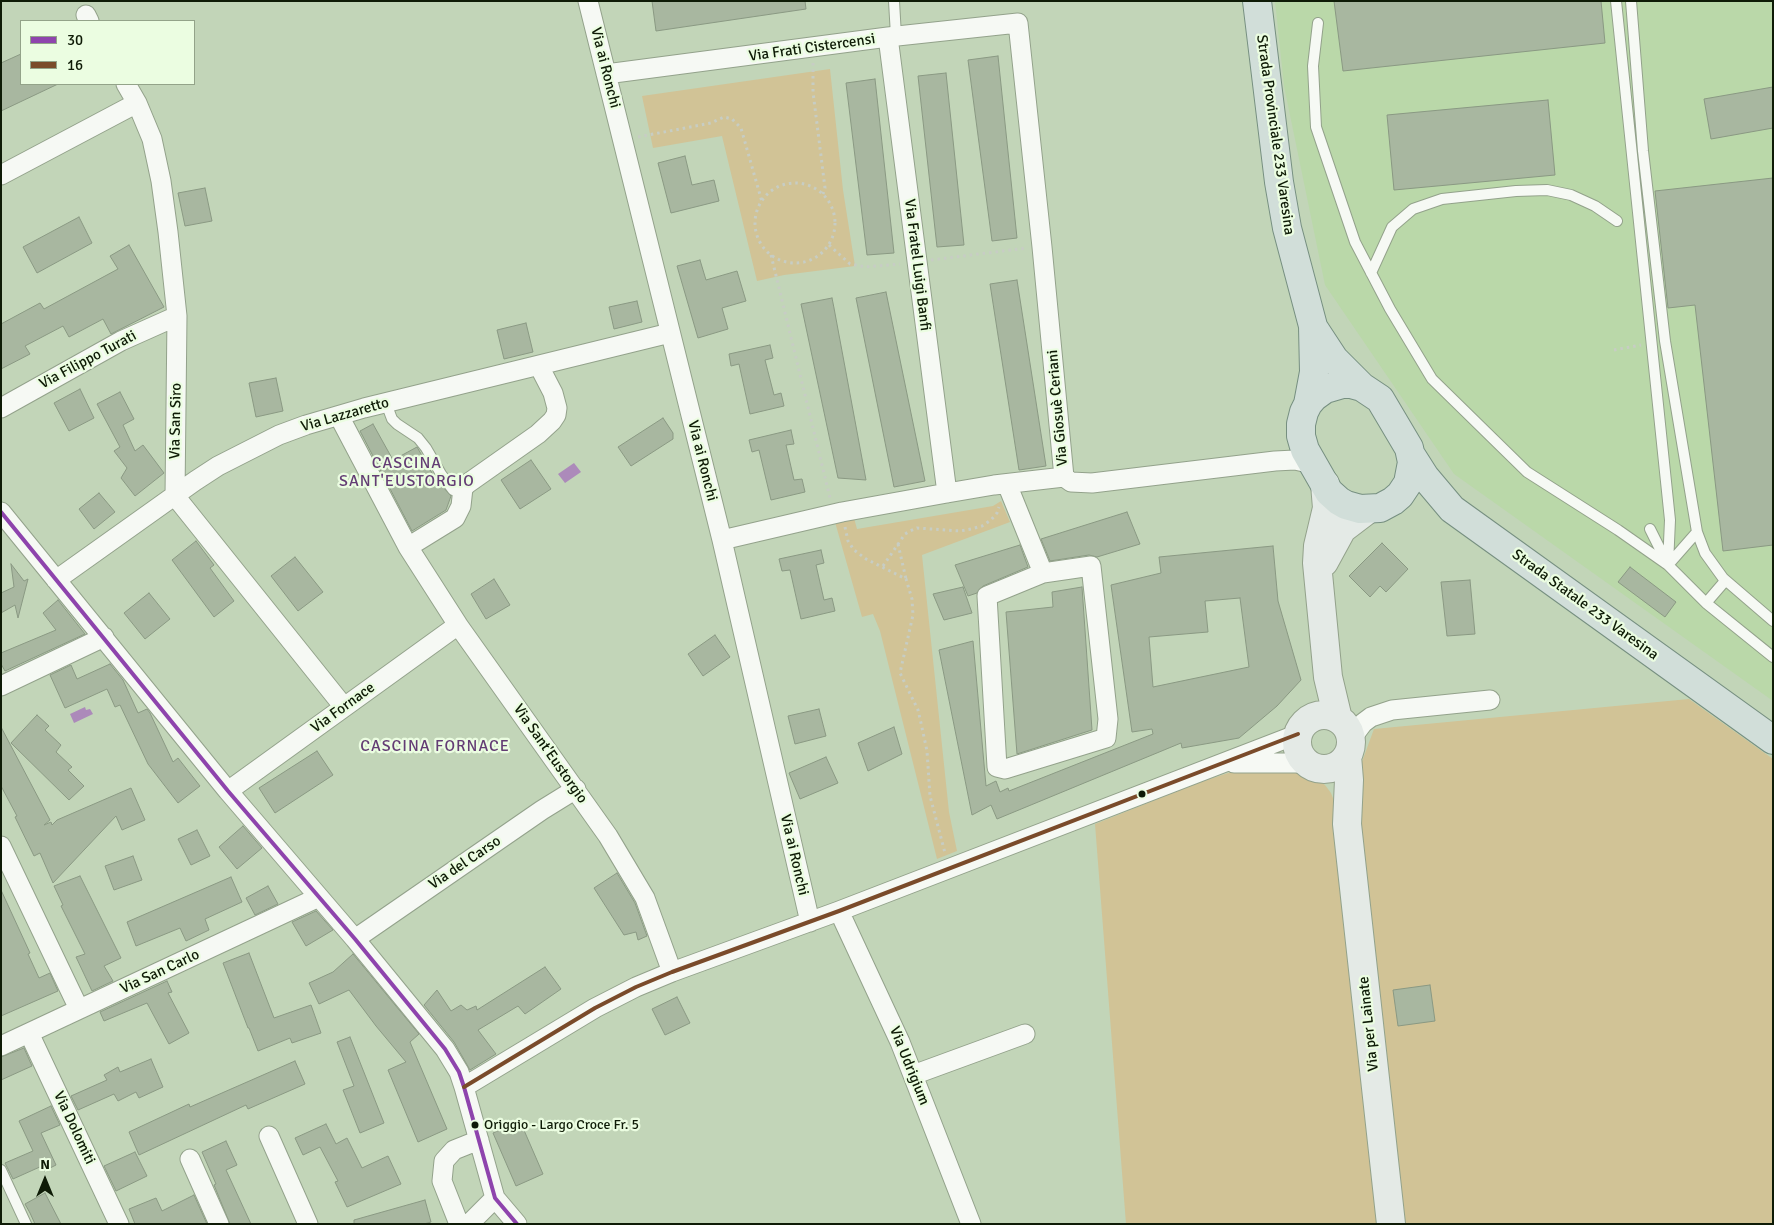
<!DOCTYPE html>
<meta charset="utf-8">
<style>
body{margin:0}
#map{position:relative;width:1774px;height:1225px;overflow:hidden;background:#c2d5b8;font-family:Signika,sans-serif}
canvas{display:block}
.frame{position:absolute;inset:0;border:2px solid #0e1b06;pointer-events:none}
.legend{position:absolute;left:20px;top:20px;width:175px;height:65px;box-sizing:border-box;background:#ebfde1;border:1px solid #93a389;margin:0;padding:6px 9px;list-style:none;font-size:15px;color:#0e1b06}
.legend li{display:flex;align-items:center;gap:10px;height:25px}
.legend b{width:25px;border:1px solid #93a389}
.north{position:absolute;left:20px;top:1155px;width:50px;height:50px;-webkit-text-stroke:4px #ebfde1;paint-order:stroke;rotate:0deg;font-size:14px;font-weight:700;line-height:20px;text-align:center;color:#0e1b06}
.north::after{content:'';display:block;margin:auto;width:18px;height:22px;background:#0e1b06;clip-path:polygon(50% 0,100% 100%,50% 72%,0 100%)}
</style>
<div id="map">
<canvas width="1774" height="1225"></canvas>
<div class="frame"></div>
<ul class="legend">
<li><b style="height:6px;background:#8e44ad"></b>30</li>
<li><b style="height:6px;background:#7a4b2a"></b>16</li>
</ul>
<div class="north">N</div>
</div>
<script>
const context = document.querySelector('canvas').getContext('2d');
context.lineJoin = 'round';
function fillPath(path, color) {
  context.fillStyle = color;
  context.fill(path, 'evenodd');
}
function toPath(rows) {
  const path = new Path2D();
  for (const r of rows) {
    if (r.length === 3) {
      path.moveTo(r[0] + r[2], r[1]);
      path.arc(r[0], r[1], r[2], 0, 2 * Math.PI);
      continue;
    }
    path.moveTo(r[0], r[1]);
    for (let i = 2; i < r.length; i += 2) path.lineTo(r[i], r[i + 1]);
  }
  return path;
}
function stroke(path, color, width, dash) {
  context.strokeStyle = color;
  context.lineWidth = width;
  context.lineCap = dash ? 'butt' : 'round';
  context.setLineDash(dash || []);
  context.stroke(path);
}
function label(font, color, halo, rows, align = 'center') {
  context.font = font + ' Signika,sans-serif';
  context.lineWidth = 4.5;
  context.setLineDash([]);
  context.textBaseline = 'middle';
  context.strokeStyle = halo;
  context.fillStyle = color;
  for (const [text, x, y, turn = 0] of rows) {
    context.save();
    context.translate(x, y);
    context.rotate((+turn || 0) * Math.PI / 180);
    context.textAlign = isNaN(turn) ? turn : align;
    if (halo) context.strokeText(text, 0, 0);
    context.fillText(text, 0, 0);
    context.restore();
  }
}
const built = toPath([
 [1275,1,1773,1,1773,701,1454,474,1325,285,1284,86]
]);
const green = toPath([
 [830,69,843,190,855,266,784,275,757,281,722,136,653,148,642,96],
 [1001,501,1010,522,922,555,949,812,957,851,937,859,880,631,873,614,862,617,835,522,854,518,857,529,993,506],
 [1689,699,1773,759,1773,1224,1404,1224,1356,778,1374,729],
 [1289,769,1314,777,1325,785,1331,793,1337,809,1379,1224,1126,1224,1095,824,1198,783,1234,771]
]);
const water = toPath([
 [574,463,581,472,565,483,558,474],
 [85,707,86,710,90,709,93,714,74,723,70,714]
]);
const building = toPath([
 [652,1,805,1,806,9,656,31,652,1],
 [1334,1,1601,1,1605,43,1343,71,1334,1],
 [21,54,21,84,58,84,1,111,1,63,21,54],
 [998,56,1017,238,992,241,968,60,998,56],
 [946,73,964,245,937,247,918,76,946,73],
 [875,79,894,253,867,255,846,83,875,79],
 [1773,87,1773,128,1711,139,1704,99,1773,87],
 [1548,100,1555,175,1394,190,1387,115,1548,100],
 [685,156,692,185,714,180,719,201,671,213,658,163,685,156],
 [1773,178,1773,545,1723,551,1695,305,1668,308,1655,191,1773,178],
 [205,188,212,221,185,226,178,193,205,188],
 [79,217,92,243,37,273,23,247,79,217],
 [129,245,164,307,111,334,103,319,69,337,63,326,25,346,30,354,1,369,1,324,40,303,44,309,118,269,110,256,129,245],
 [700,260,706,280,737,271,746,301,722,308,728,329,698,338,677,266,700,260],
 [1017,280,1046,466,1019,470,990,284,1017,280],
 [886,292,925,481,894,487,856,298,886,292],
 [832,298,834,308,866,480,838,478,801,304,832,298],
 [637,301,642,322,614,329,609,307,637,301],
 [526,323,533,352,504,359,497,330,526,323],
 [770,345,773,358,765,360,774,395,781,393,784,406,750,414,739,364,731,366,729,354,770,345],
 [276,378,283,411,256,417,249,383,276,378],
 [80,389,94,418,69,431,54,403,80,389],
 [120,392,134,419,123,425,135,451,143,445,164,473,135,496,121,478,127,468,114,451,120,447,97,404,120,392],
 [663,418,673,433,673,439,631,466,618,447,663,418],
 [373,424,393,460,417,447,435,478,451,496,446,510,412,531,360,431,373,424],
 [791,430,794,444,786,445,794,480,802,479,805,492,771,500,759,450,752,452,749,440,791,430],
 [531,460,551,489,520,509,501,480,531,460],
 [99,493,115,512,94,529,79,509,99,493],
 [1127,512,1140,544,1097,557,1089,555,1050,561,1041,539,1127,512],
 [196,541,214,565,210,568,234,601,214,617,172,560,196,541],
 [1382,543,1408,569,1386,592,1380,586,1370,597,1349,576,1382,543],
 [1020,545,1028,567,983,586,977,593,968,596,955,565,1020,545],
 [1273,546,1278,601,1301,680,1277,706,1239,738,1182,748,1181,743,997,819,991,805,972,815,939,650,973,641,986,786,996,781,1000,792,1008,788,1009,791,1153,734,1152,729,1132,732,1111,585,1161,573,1159,557,1273,546],
 [1240,598,1249,667,1153,687,1149,637,1208,632,1205,601,1240,598],
 [821,550,824,563,816,565,824,600,832,598,835,611,801,619,790,570,782,571,779,559,821,550],
 [295,557,323,592,298,611,271,576,295,557],
 [11,564,24,581,28,579,18,618,15,605,1,613,1,593,14,587,11,564],
 [1630,567,1676,602,1665,617,1618,582,1630,567],
 [494,579,510,605,486,619,471,594,494,579],
 [1470,580,1475,634,1447,636,1441,582,1470,580],
 [963,587,972,613,944,620,933,594,963,587],
 [1082,587,1092,730,1017,754,1006,612,1053,607,1052,592,1082,587],
 [149,593,170,619,145,639,124,613,149,593],
 [58,600,85,634,5,671,1,664,1,653,56,630,43,613,58,600],
 [715,635,730,657,703,676,688,654,715,635],
 [110,664,123,680,138,713,147,709,150,713,173,762,178,758,200,786,178,803,148,764,120,705,115,707,107,689,65,708,50,675,71,665,77,679,110,664],
 [819,709,826,736,795,744,788,716,819,709],
 [37,715,49,726,45,730,61,745,56,752,72,767,68,770,84,786,69,800,11,743,37,715],
 [1,727,50,820,44,825,51,822,52,825,57,820,131,788,145,820,122,830,116,816,53,883,40,853,34,856,15,817,17,816,1,786,1,727],
 [894,727,902,754,868,771,858,743,894,727],
 [317,751,333,775,275,813,259,788,317,751],
 [826,757,838,783,800,799,789,773,826,757],
 [243,826,262,848,237,869,219,847,243,826],
 [197,830,210,856,191,865,178,839,197,830],
 [133,856,142,880,114,890,105,866,133,856],
 [617,873,635,903,647,936,638,940,636,932,624,935,594,888,617,873],
 [80,876,121,958,104,966,113,981,92,991,76,957,85,954,61,906,63,905,54,886,80,876],
 [231,877,242,902,205,919,209,930,186,941,180,928,136,946,127,922,231,877],
 [268,886,278,904,255,915,246,898,268,886],
 [1,890,30,953,28,954,39,978,50,973,58,991,1,1016,1,890],
 [316,911,333,930,306,946,292,922,316,911],
 [249,953,274,1018,311,1005,321,1033,292,1043,290,1038,258,1051,249,1028,248,1028,223,963,249,953],
 [353,954,419,1034,410,1042,447,1129,418,1142,388,1070,406,1062,376,1026,349,990,319,1004,309,983,333,972,353,954],
 [545,967,561,989,525,1014,518,1006,478,1030,496,1054,470,1070,454,1042,424,1005,437,990,451,1011,461,1005,467,1010,476,1006,477,1010,545,967],
 [167,981,172,992,168,993,189,1033,169,1044,147,1003,104,1021,100,1012,167,981],
 [1430,985,1435,1021,1398,1026,1393,990,1430,985],
 [677,997,690,1023,665,1035,652,1009,677,997],
 [350,1037,384,1123,360,1133,343,1090,354,1086,337,1042,350,1037],
 [24,1048,32,1066,1,1080,1,1057,24,1048],
 [151,1059,163,1087,139,1098,136,1092,118,1101,114,1094,78,1110,71,1096,107,1080,104,1075,118,1067,120,1072,151,1059],
 [295,1061,305,1084,248,1109,246,1105,139,1155,129,1132,189,1104,190,1107,295,1061],
 [51,1106,60,1125,41,1133,56,1165,44,1171,42,1166,13,1179,5,1163,33,1151,19,1121,51,1106],
 [520,1121,543,1174,516,1186,493,1133,520,1121],
 [326,1124,336,1144,347,1138,362,1168,388,1156,401,1184,347,1207,335,1182,338,1181,320,1147,303,1155,295,1138,326,1124],
 [226,1141,237,1165,226,1170,251,1224,230,1224,214,1185,216,1184,202,1152,226,1141],
 [135,1152,147,1176,116,1191,104,1166,135,1152],
 [45,1193,61,1224,35,1224,30,1213,25,1204,45,1193],
 [194,1195,207,1224,135,1224,129,1209,156,1198,162,1211,194,1195],
 [425,1200,431,1222,424,1224,354,1224,354,1220,425,1200]
]);
const path = toPath([
 [813,63,813,92,825,188,823,194],
 [638,137,711,123,724,117,732,119,741,128,762,202],
 [795,223,40],
 [829,245,850,264,865,267,900,264],
 [771,255,830,498],
 [931,260,1027,248],
 [1614,350,1641,345],
 [845,527,848,541,854,550,866,559,906,579,912,599,913,615,900,673,918,710,921,723,927,751,930,796,945,853],
 [898,544,906,579],
 [883,566,905,534,910,531,917,528,960,531,971,529,982,526,991,520,997,513,999,507]
]);
const lane = toPath([
 [894,1,896,36],
 [1616,1,1670,520,1668,565],
 [1631,1,1643,151,1665,341,1697,532,1668,565],
 [1318,23,1313,66,1316,127,1355,242,1390,309,1432,379,1527,472,1618,530,1668,565,1706,603,1773,657],
 [1371,273,1392,227,1413,209,1442,199,1516,191,1547,190,1571,195,1595,206,1617,221],
 [386,403,392,419,397,424,418,438,426,448,441,474,453,490,462,493],
 [1650,529,1668,565],
 [1697,532,1705,553,1723,578,1773,621],
 [1706,603,1725,581],
 [1,1170,26,1224]
]);
const street = toPath([
 [588,1,722,540,810,922],
 [86,15,89,21],
 [888,37,947,493],
 [606,74,888,37,1018,23,1042,247,1064,477],
 [126,84,137,103,152,139,161,181,168,232,177,316,175,496,344,707],
 [1,175,137,103],
 [1,408,121,341,177,316],
 [339,416,408,547,458,625,608,836,645,898,672,972],
 [1064,477,1071,482,1092,483,1275,461,1295,460,1313,464],
 [1007,484,1043,573,987,596,997,767,1005,769,1106,738,1108,719,1091,566,1043,573],
 [1,512,228,791,355,939,445,1049,459,1072,464,1087,495,1198,517,1224],
 [722,540,842,512,947,493,994,485,1064,477],
 [408,547,455,518,461,506,463,488,467,484,538,434,552,421,556,415,557,408,553,393,539,366],
 [56,580,195,481,218,466,279,435,306,425,364,408,670,333],
 [1,686,104,637],
 [1351,739,1363,723,1371,717,1392,710,1490,700],
 [1234,763,1306,763],
 [228,791,458,625],
 [1,846,79,1009],
 [839,911,900,1042,971,1224],
 [355,939,542,810,576,789],
 [29,1033,119,1224],
 [1,1046,319,897],
 [913,1075,1025,1034],
 [464,1087,595,1008,636,987,672,972,839,911,1298,734],
 [269,1136,308,1224],
 [190,1159,219,1224],
 [459,1224,442,1181,444,1161,454,1150,479,1140],
 [469,1224,495,1198]
]);
const secondary = toPath([
 [1325,484,1327,508,1318,546,1317,563,1328,677,1338,719],
 [1324,562,1342,529,1367,510],
 [1324,742,27],
 [1347,756,1349,780,1347,824,1391,1224]
]);
const primary = toPath([
 [1257,1,1279,182,1287,228,1313,326,1314,372,1308,404],
 [1313,327,1334,359,1362,387],
 [1342,384,1351,384,1362,387,1380,399,1409,448,1412,462,1408,483,1400,495,1393,501,1380,508,1360,509,1346,505,1339,501,1329,492,1305,450,1301,436,1301,424,1304,412,1308,404,1314,397,1325,389,1342,384],
 [1411,455,1425,477,1452,509,1773,740]
]);
const bus1 = toPath([
 [1,512,228,791,355,939,445,1049,459,1072,464,1087,495,1198,517,1224]
]);
const bus2 = toPath([
 [464,1087,595,1008,636,987,672,972,839,911,1298,734]
]);
const markers = [
 [1142,794,4.5,"#0e1b06"],
 [475,1125,4.5,"#0e1b06"]
];
const busNames = [
 ["Origgio - Largo Croce Fr. 5",484,1125]
];
const streetNames = [
 ["Via Frati Cistercensi",812,48,-8],
 ["Via ai Ronchi",605,68,76],
 ["Strada Provinciale 233 Varesina",1275,135,82],
 ["Via Fratel Luigi Banfi",917,265,83],
 ["Via Filippo Turati",88,360,-28],
 ["Via Giosuè Ceriani",1058,408,-95],
 ["Via Lazzaretto",345,415,-16],
 ["Via San Siro",176,421,-89],
 ["Via ai Ronchi",702,461,76],
 ["Strada Statale 233 Varesina",1585,605,36],
 ["Via Fornace",343,708,-36],
 ["Via Sant'Eustorgio",550,754,55],
 ["Via ai Ronchi",794,855,77],
 ["Via del Carso",465,863,-34],
 ["Via San Carlo",160,972,-25],
 ["Via per Lainate",1369,1024,-96],
 ["Via Udrigium",909,1066,68],
 ["Via Dolomiti",74,1128,65]
];
const neighbourhoodNames = [
 ["CASCINA",407,464],
 ["SANT'EUSTORGIO",407,482],
 ["CASCINA FORNACE",435,747]
];
fillPath(built, '#bad8a9');
fillPath(green, '#d1c396');
fillPath(water, '#ac8aba');
fillPath(building, '#a8b7a0');
stroke(building, '#8a9983', 1);
stroke(lane, '#93a28b', 12);
stroke(street, '#93a28b', 21);
stroke(secondary, '#93a28b', 30);
stroke(primary, '#768f80', 30);
stroke(path, '#c7cdc4', 3, [2.5, 4]);
stroke(lane, '#f6f9f4', 10);
stroke(street, '#f6f9f4', 19);
stroke(secondary, '#e4eae6', 28);
stroke(primary, '#d1ded9', 28);
stroke(bus1, '#8e44ad', 4);
stroke(bus2, '#7a4b2a', 4);
for (const [x, y, r, color] of markers) {
  const dot = new Path2D();
  dot.arc(x, y, r, 0, 2 * Math.PI);
  context.fillStyle = color;
  context.fill(dot);
  stroke(dot, '#ebfde1', 2);
}
label('14px', '#0e1b06', '#ebfde1', busNames, 'left');
label('15px', '#0e1b06', '#ebfde1', streetNames);
context.letterSpacing = '1px';
label('16px', '#633c74', '#ebfde1', neighbourhoodNames);
context.letterSpacing = '0px';
</script>
